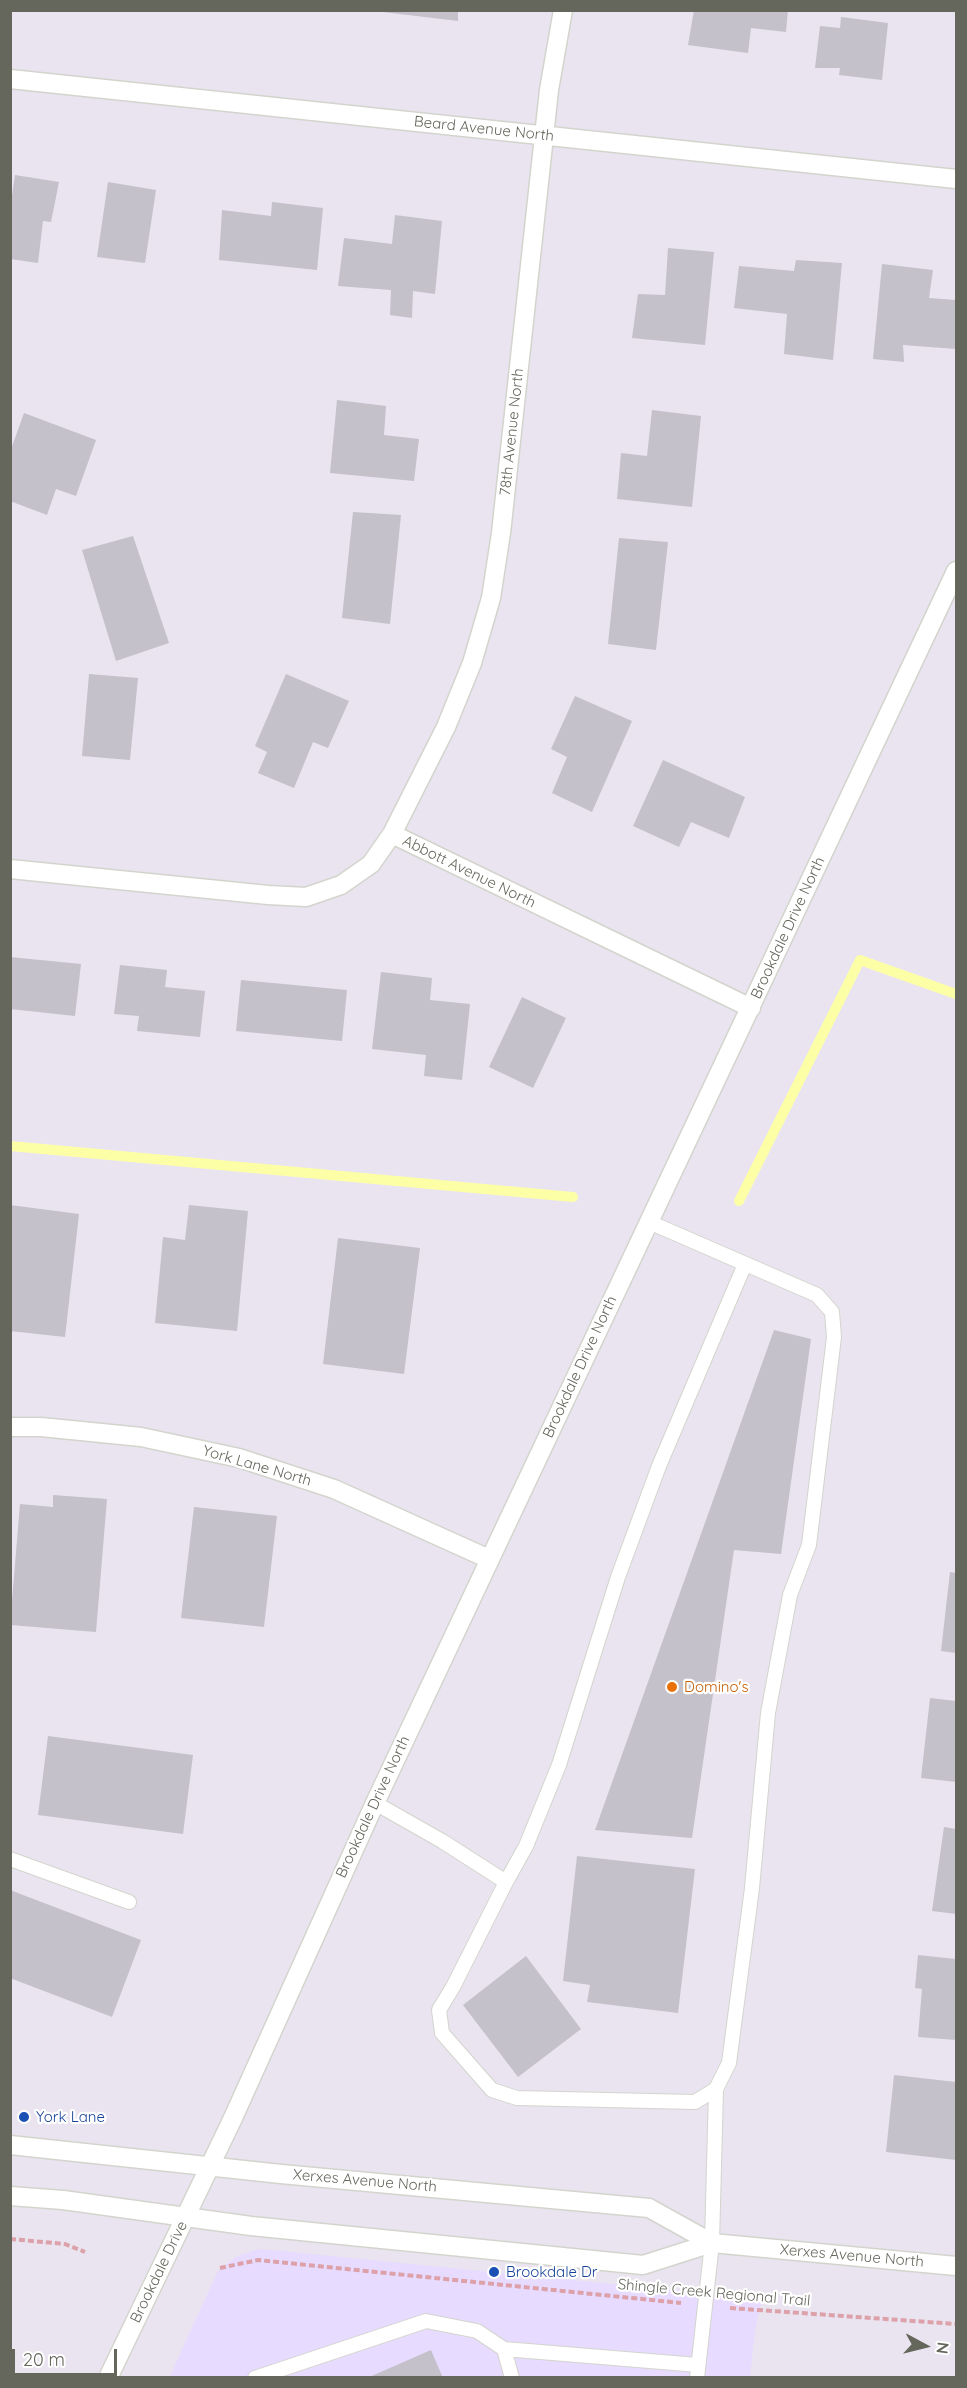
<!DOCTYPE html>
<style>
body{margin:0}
#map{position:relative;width:967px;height:2388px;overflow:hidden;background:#e9e4f0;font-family:Quicksand,sans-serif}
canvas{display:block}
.frame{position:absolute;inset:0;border:12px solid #65665c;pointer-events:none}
.north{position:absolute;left:895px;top:2316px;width:60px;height:60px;-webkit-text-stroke:4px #fff;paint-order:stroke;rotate:97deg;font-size:16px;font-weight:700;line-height:24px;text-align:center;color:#65665c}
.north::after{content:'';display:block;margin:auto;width:21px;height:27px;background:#65665c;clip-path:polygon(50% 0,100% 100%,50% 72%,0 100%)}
.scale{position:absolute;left:12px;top:2349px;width:105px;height:27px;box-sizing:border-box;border:3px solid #65665c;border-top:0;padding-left:8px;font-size:18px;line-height:21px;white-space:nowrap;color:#65665c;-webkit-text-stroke:4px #fff;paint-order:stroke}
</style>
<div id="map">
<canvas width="967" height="2388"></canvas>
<div class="frame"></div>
<div class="north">N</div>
<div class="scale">20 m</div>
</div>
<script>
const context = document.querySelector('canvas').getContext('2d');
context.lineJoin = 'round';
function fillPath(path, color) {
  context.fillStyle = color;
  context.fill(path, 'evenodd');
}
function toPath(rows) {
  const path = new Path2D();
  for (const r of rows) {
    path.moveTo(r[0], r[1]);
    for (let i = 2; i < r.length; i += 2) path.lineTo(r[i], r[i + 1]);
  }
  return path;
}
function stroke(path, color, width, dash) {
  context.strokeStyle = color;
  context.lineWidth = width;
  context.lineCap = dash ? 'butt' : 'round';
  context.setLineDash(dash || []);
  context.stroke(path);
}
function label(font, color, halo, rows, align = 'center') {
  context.font = font + ' Quicksand,sans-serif';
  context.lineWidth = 4.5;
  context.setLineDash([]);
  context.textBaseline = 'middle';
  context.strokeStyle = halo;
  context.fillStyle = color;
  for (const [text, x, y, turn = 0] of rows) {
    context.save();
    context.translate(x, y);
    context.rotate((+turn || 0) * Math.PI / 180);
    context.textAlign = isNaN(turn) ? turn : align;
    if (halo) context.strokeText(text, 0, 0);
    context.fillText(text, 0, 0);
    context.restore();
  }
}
const commercial = toPath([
 [260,2249,762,2299,755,2330,750,2377,169,2378,218,2271,237,2256]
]);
const stream = toPath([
 [10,1146,573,1197],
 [739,1201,860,960,956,994]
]);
const building = toPath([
 [366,10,458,10,458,21],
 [694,10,788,10,786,32,751,28,748,53,688,45],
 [841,17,888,23,882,80,839,75,840,68,815,68,820,26,840,28],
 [15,175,59,182,51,222,43,221,38,263,10,259,10,210],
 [108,182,156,190,145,263,97,257],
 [272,202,323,208,317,270,219,260,222,210,271,216],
 [395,215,442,221,435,294,413,291,412,318,390,315,391,290,338,286,344,238,392,244],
 [668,248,714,252,705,345,632,338,638,294,665,295],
 [796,260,842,263,833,360,784,354,787,314,734,308,739,266,794,271],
 [882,264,933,270,929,298,956,300,956,349,903,345,904,362,873,359],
 [337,400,386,406,384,435,419,439,414,481,330,473],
 [652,410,701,416,692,507,617,499,621,453,647,456],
 [24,413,96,440,76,496,56,489,47,515,10,501,10,452],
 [353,512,401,515,390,624,342,618],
 [133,536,169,643,116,661,82,550],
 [619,538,668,542,656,650,608,644],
 [89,674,138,678,130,760,82,756],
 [286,674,349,701,328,748,313,742,294,788,258,773,267,752,255,746],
 [575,696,632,721,592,812,552,793,567,757,551,749],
 [663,760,745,797,729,838,691,822,679,847,633,826],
 [10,957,81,964,75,1016,10,1009],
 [120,965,167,970,165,987,205,991,200,1037,137,1031,139,1016,114,1014],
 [381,972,432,978,430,1000,470,1004,462,1080,424,1076,426,1055,372,1049],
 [241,980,347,990,342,1041,236,1031],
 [522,997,566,1018,533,1088,489,1067],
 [10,1205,79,1214,65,1337,10,1331],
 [189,1205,248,1211,237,1331,155,1323,163,1237,185,1240],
 [338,1238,420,1248,404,1374,323,1364],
 [774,1330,811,1339,781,1554,734,1550,692,1838,595,1830],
 [53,1495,107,1499,96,1632,10,1625,20,1504,53,1507],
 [194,1507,277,1516,264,1627,181,1618],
 [950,1572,956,1573,956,1653,941,1651],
 [930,1698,956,1701,956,1782,921,1778],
 [48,1736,193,1755,183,1834,38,1815],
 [944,1827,956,1829,956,1914,932,1911],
 [577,1856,695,1869,678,2013,587,2002,590,1985,563,1981],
 [10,1890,141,1940,112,2017,10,1978],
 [918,1955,956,1959,956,2040,918,2037,922,1989,915,1988],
 [526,1956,581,2029,518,2077,463,2005],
 [894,2075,956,2082,956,2160,886,2152],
 [431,2350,443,2378,367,2378]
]);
const path = toPath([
 [10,2239,65,2244,85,2252],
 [220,2268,258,2260,681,2303],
 [730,2308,956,2324]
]);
const service = toPath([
 [375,1803,442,1841,506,1882,453,1987,439,2010,442,2033,492,2090,517,2098,695,2102,716,2089,729,2063,752,1888,768,1713,790,1595,809,1545,834,1337,832,1312,817,1295,649,1222],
 [10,1859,129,1902],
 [506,1882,526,1846,559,1765,618,1577,659,1466,745,1264],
 [504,2349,512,2378],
 [255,2378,426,2321,477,2331,504,2349,698,2365],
 [697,2378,712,2243,716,2089]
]);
const minor = toPath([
 [10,79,956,179],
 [392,834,751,1008],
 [10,869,268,895,306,897,341,885,371,864,392,834,446,727,472,663,491,598,501,533,549,90,563,10],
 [10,1427,41,1427,141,1437,239,1458,334,1489,489,1559]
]);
const tertiary = toPath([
 [10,2145,281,2174,649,2208,712,2243],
 [10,2196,63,2200,251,2226,643,2265,712,2243,956,2266],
 [108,2378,233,2118,375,1803,956,571]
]);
const markers = [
 [672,1687,6,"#e8710a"],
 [24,2117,6,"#1a4fb4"],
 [494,2272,6,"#1a4fb4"]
];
const streetNames = [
 ["Beard Avenue North",484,129,6],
 ["78th Avenue North",512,432,-84],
 ["Abbott Avenue North",469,872,26],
 ["Brookdale Drive North",788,928,-65],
 ["Brookdale Drive North",580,1367,-65],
 ["York Lane North",257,1466,16],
 ["Brookdale Drive North",373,1807,-65],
 ["Xerxes Avenue North",365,2181,5],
 ["Xerxes Avenue North",852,2256,5],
 ["Brookdale Drive",159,2272,-64],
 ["Shingle Creek Regional Trail",714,2293,5]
];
const foodNames = [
 ["Domino's",684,1687]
];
const transitNames = [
 ["York Lane",36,2117],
 ["Brookdale Dr",506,2272]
];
fillPath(commercial, '#e7dbff');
stroke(stream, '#fdffa6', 10);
fillPath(building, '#c4c1cb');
stroke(service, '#d3d5cd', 16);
stroke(minor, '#d3d5cd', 21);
stroke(tertiary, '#d3d5cd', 21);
stroke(path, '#dda1aa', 4, [6, 3]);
stroke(service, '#fff', 14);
stroke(minor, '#fff', 18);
stroke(tertiary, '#fff', 18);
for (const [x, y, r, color] of markers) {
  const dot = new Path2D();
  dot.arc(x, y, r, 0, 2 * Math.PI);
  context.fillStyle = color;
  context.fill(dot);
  stroke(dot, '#fff', 2);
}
label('15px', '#65665c', '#fff', streetNames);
label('15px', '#c56008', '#fff', foodNames, 'left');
label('15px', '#164399', '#fff', transitNames, 'left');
</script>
